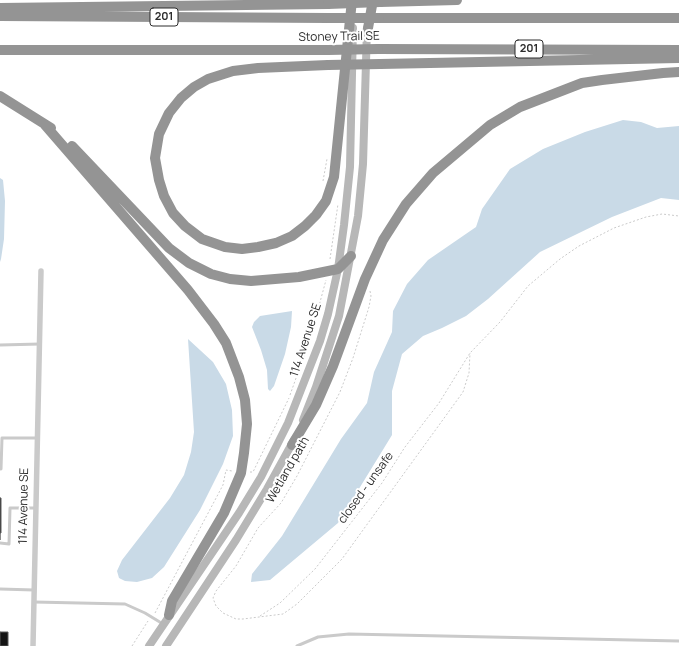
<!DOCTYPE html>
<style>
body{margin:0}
canvas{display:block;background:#fff}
</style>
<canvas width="679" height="646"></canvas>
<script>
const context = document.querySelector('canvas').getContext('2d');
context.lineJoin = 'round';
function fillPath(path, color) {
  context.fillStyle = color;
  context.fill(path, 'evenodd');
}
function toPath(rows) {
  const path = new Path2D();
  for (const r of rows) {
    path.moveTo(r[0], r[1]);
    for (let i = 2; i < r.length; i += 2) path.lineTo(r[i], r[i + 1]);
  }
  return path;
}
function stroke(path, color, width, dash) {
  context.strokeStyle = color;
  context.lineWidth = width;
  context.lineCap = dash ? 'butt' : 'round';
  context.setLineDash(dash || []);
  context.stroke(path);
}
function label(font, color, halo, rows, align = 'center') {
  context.font = font + ' Manrope,sans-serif';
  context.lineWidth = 4;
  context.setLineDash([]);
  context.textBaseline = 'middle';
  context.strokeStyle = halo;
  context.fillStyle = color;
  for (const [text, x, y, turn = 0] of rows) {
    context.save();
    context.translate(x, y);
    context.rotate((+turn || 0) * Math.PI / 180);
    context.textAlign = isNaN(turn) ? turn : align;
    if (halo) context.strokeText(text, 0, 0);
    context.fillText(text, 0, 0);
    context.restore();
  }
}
const water = toPath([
 [623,120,641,122,657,128,679,126,679,200,661,198,612,217,540,252,488,299,466,316,442,328,423,336,402,354,392,391,392,435,338,523,270,580,251,582,252,574,282,536,341,439,367,403,374,372,392,332,393,311,407,284,428,260,476,227,482,209,510,169,543,149,585,132],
 [0,178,3,180,5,201,4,239,1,259,0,262],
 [292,311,291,327,285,354,274,386,270,391,268,389,267,370,261,350,252,327,254,322,260,316],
 [188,339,213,362,226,384,232,410,233,436,223,464,200,510,164,567,152,578,137,582,125,581,119,578,117,571,122,560,170,498,184,475,191,452,194,432]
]);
const path = toPath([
 [323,181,327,159],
 [330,259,338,204],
 [370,291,371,296,369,307,353,358,340,392,297,476,281,503,258,528,236,566,216,591,213,598,216,606,223,613,236,619,243,619,283,614,297,604,342,559,463,392,469,373,470,353],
 [290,395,310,339,326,280],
 [250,472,253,472,289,398],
 [155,613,223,485,226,470,232,471],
 [260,616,280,603,315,569,382,483,405,447,439,403,470,353,500,322,528,286,560,259,579,246,614,228,646,217,662,214,679,216],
 [132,646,148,621]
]);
const lane = toPath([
 [0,345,40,344],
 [1,469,2,438,38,438],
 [0,543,9,544,10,508,36,508],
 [0,589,34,590],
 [34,602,125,604,145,613,163,624],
 [297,646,318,637,349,634,679,641]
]);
const street = toPath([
 [33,646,41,271]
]);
const secondary = toPath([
 [303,420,316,387,339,316,358,216,363,164,367,28],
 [149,646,239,513,261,477,288,423,320,341,328,314,338,269,344,225,350,167,353,28],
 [166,646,236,540,267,489,294,440]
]);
const highway = toPath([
 [380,2,457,0],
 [0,8,328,4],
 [0,16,328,18],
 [379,18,679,18],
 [367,34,373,0],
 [378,49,679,50],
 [0,50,328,50],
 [380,64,679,58],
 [328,65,258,68,233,71,208,79,194,87,181,98,169,113,159,134,155,158,159,180,164,196,173,213,185,226,202,239,225,247,242,249,258,247,276,243,292,236,305,226,316,215,326,201,334,177,352,0],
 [0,96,51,128],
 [45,125,188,290,214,324,226,343,239,377,245,400,247,424,244,453,241,473,224,513,172,601,169,615],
 [72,146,150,228,169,248,189,263,211,274,230,279,251,281,299,277,338,269,351,256],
 [292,445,316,405,333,366,365,279,383,240,406,204,433,173,490,125,520,107,582,83,602,80,663,73,679,72]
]);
const highwayBridge = toPath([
 [328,4,380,2],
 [328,18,379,18],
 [328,50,378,49],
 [328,65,380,64]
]);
const wall = toPath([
 [0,498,1,498,1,540,0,540]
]);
const building = toPath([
 [0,498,1,498,1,533,0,533,0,498],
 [0,632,8,632,8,646,0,646,0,632]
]);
const shields = [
 [164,17,28],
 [529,49,28]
];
const shieldNames = [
 ["201",164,17],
 ["201",529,49]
];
const streetNames = [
 ["Stoney Trail SE",339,37,-1],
 ["114 Avenue SE",306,340,-72],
 ["Wetland path",288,470,-60],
 ["closed - unsafe",366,488,-54],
 ["114 Avenue SE",24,506,-89]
];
fillPath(water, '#c9dae7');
stroke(path, '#cacaca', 1, [2, 2]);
stroke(lane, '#cacaca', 3);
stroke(street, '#cacaca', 5.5);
stroke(secondary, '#b7b7b7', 8);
stroke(highway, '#949494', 10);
stroke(highwayBridge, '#949494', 10);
fillPath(wall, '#8a8a8a');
fillPath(building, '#141414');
stroke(building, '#5a5a5a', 1);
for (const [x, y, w] of shields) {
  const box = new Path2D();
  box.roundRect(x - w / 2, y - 9, w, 18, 3);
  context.fillStyle = '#fff';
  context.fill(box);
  stroke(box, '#2d2d2d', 1);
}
label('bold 11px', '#2d2d2d', null, shieldNames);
label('12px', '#2d2d2d', '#fff', streetNames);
</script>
